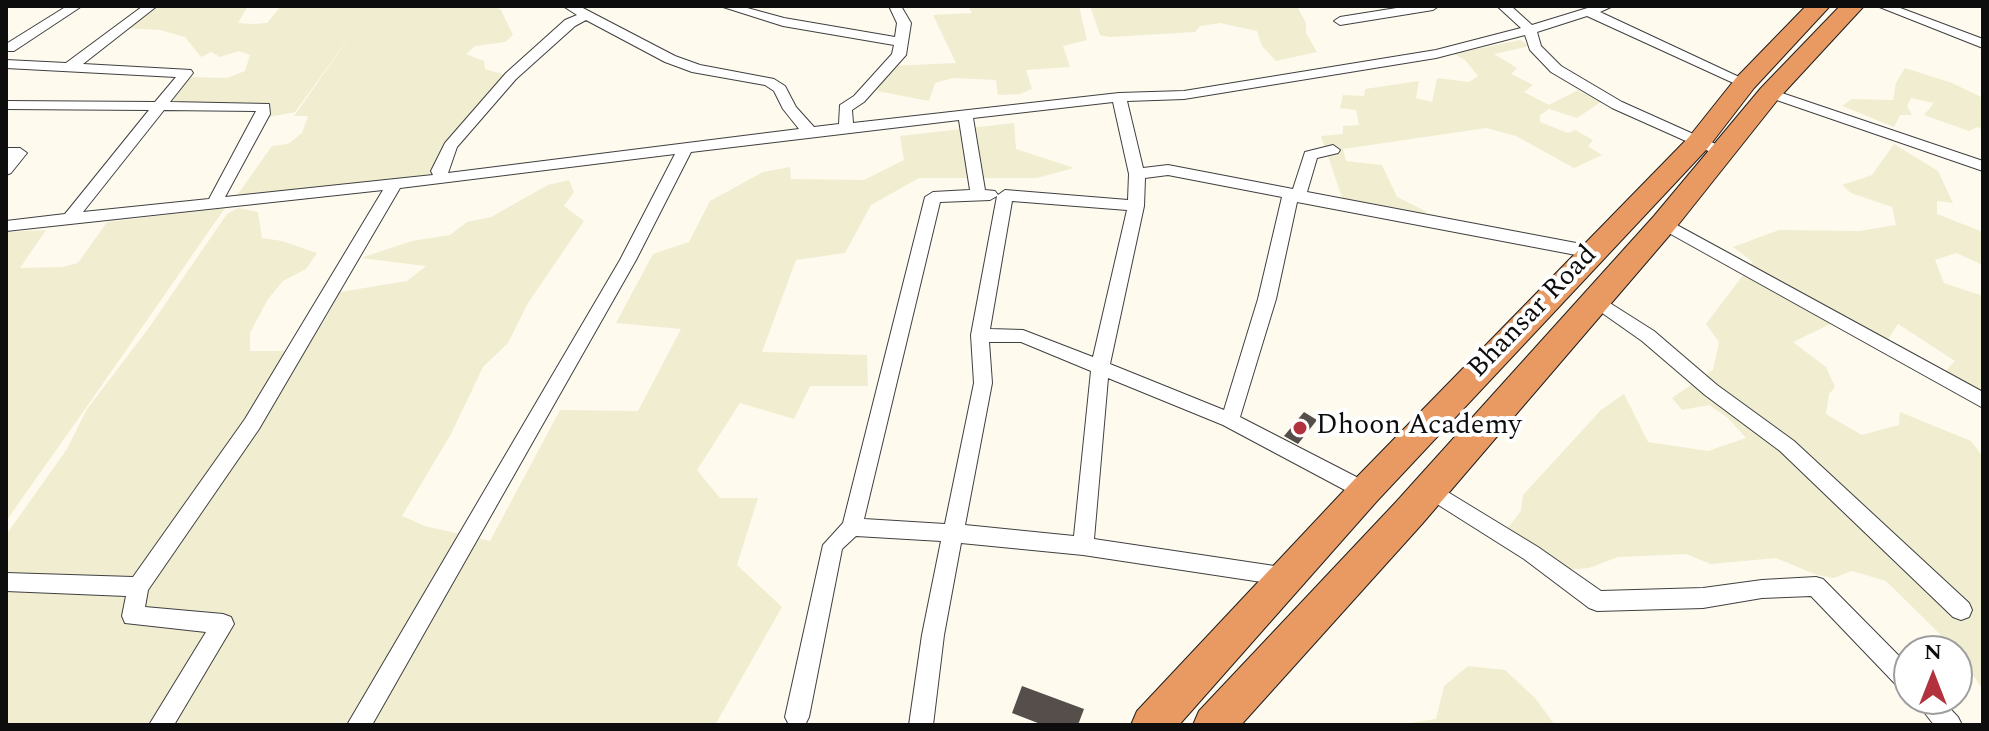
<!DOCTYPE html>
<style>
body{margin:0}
#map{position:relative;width:1989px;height:731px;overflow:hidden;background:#fefaee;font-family:Spectral,serif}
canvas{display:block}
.frame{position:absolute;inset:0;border:8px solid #0d0d0d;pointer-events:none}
.north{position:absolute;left:1893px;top:635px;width:80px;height:80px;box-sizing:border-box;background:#fff;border:2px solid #9e9e9e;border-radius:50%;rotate:0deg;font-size:22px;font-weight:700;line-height:32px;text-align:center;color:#0d0d0d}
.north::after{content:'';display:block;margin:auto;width:28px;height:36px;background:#b1313c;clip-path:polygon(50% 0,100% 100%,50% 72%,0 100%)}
</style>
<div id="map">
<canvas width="1989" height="731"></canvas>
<div class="frame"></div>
<div class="north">N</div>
</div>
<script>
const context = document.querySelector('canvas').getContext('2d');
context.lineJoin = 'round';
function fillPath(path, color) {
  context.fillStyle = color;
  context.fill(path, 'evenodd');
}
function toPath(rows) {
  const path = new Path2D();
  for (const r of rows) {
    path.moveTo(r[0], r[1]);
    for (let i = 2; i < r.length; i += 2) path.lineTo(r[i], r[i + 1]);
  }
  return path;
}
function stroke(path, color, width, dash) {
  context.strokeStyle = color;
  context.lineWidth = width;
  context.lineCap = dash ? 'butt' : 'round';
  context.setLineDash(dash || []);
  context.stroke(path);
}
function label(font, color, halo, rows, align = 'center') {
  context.font = font + ' Spectral,serif';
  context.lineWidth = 8;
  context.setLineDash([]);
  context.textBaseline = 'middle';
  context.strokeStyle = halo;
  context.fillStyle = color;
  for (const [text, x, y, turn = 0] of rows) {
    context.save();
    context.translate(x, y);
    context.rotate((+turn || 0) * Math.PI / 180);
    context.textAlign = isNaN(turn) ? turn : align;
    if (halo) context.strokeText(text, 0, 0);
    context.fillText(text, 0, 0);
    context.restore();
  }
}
const farmland = toPath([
 [152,6,248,6,238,23,253,24,267,23,281,6,494,6,501,10,513,35,505,42,475,46,466,54,484,61,485,69,508,76,449,143,431,176,233,201,272,146,288,144,302,133,308,116,294,116,356,28,295,112,269,117,266,113,270,103,164,104,187,77,227,78,245,71,250,55,239,51,220,57,211,52,201,57,185,37,160,30,119,28],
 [968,6,1079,6,1087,40,1063,46,1070,67,1026,70,1032,89,1020,94,998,95,996,80,953,78,935,83,929,101,877,91,890,66,956,63,933,15,972,13],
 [1090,6,1297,6,1306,23,1306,33,1317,52,1276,61,1262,46,1257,31,1220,23,1200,26,1195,32,1110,37,1100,35],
 [1520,40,1530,46,1494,54,1517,68,1511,74,1533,85,1524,92,1549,105,1578,90,1601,102,1577,118,1549,109,1540,115,1540,122,1568,133,1575,130,1593,140,1588,146,1602,155,1574,168,1516,136,1486,128,1343,149,1346,161,1382,165,1397,197,1427,212,1419,215,1344,203,1321,136,1343,134,1343,126,1359,125,1356,110,1340,108,1343,95,1364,96,1365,89,1419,81,1416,98,1432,102,1437,78,1469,82,1478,76,1465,60,1454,54],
 [1905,68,1952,83,1983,98,1983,130,1977,127,1969,131,1924,115,1934,103,1911,98,1907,106,1912,115,1900,115,1894,127,1842,106,1852,99,1893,100,1896,83],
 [1014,123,1016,149,1074,168,1037,178,919,178,871,205,845,253,796,260,762,352,867,355,868,386,810,386,794,419,740,403,697,470,720,498,758,498,737,565,782,607,715,725,6,725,6,535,67,449,87,409,148,329,227,214,238,208,258,212,262,238,282,241,317,253,306,269,283,281,268,299,250,333,250,351,301,351,323,323,340,292,407,281,426,266,361,258,412,241,450,235,467,222,491,217,548,185,569,180,574,192,564,206,584,221,528,303,508,343,483,367,451,434,402,516,425,526,490,541,560,410,638,411,681,329,616,323,653,254,689,242,710,201,763,172,790,167,791,179,864,180,904,160,900,136],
 [1894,144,1938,171,1953,203,1937,201,1937,214,1983,232,1983,265,1956,253,1935,260,1944,283,1983,296,1983,395,1942,375,1955,361,1898,324,1886,342,1847,316,1793,342,1826,367,1835,387,1829,394,1826,414,1862,435,1899,425,1900,412,1971,441,1983,457,1983,690,1957,651,1886,581,1852,571,1834,578,1817,575,1776,558,1711,564,1686,554,1618,557,1589,568,1566,570,1503,534,1521,511,1523,495,1601,410,1624,394,1648,442,1708,451,1746,438,1728,418,1709,405,1682,410,1672,398,1713,370,1719,342,1706,324,1753,262,1733,247,1779,230,1859,231,1896,225,1892,207,1851,193,1842,185,1872,175],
 [225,208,88,405,6,521,6,232,46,230,20,268,62,267,78,263,107,222],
 [1468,666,1505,670,1535,698,1555,725,1396,725,1436,719,1444,686]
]);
const building = toPath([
 [1304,412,1317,420,1298,444,1284,436],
 [1022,686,1084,709,1078,725,1043,725,1012,713]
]);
const street = toPath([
 [67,6,82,6,14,51,6,51,6,44,67,6],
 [143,6,157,6,83,64,191,70,193,73,170,102,269,104,270,114,225,197,433,175,431,171,445,143,506,73,565,20,577,15,563,6,579,6,675,56,700,65,774,79,785,86,796,107,814,127,839,124,840,105,854,96,892,54,894,45,783,26,720,6,740,6,784,18,895,37,897,23,889,6,901,6,911,23,906,55,864,102,852,110,853,123,1119,93,1184,91,1436,50,1521,28,1497,6,1511,6,1532,25,1594,6,1613,6,1600,12,1752,83,1745,87,1740,86,1587,16,1537,32,1541,46,1561,66,1622,102,1729,150,1731,153,1724,158,1612,108,1551,72,1530,50,1525,35,1436,58,1184,99,1127,101,1143,168,1168,165,1293,189,1305,152,1333,145,1340,150,1338,153,1317,158,1307,192,1592,246,1600,252,1592,258,1297,202,1276,299,1240,417,1372,485,1375,491,1372,497,1365,499,1358,497,1223,425,1108,378,1094,539,1288,568,1295,570,1299,577,1295,584,1288,586,1083,555,961,543,944,635,933,725,909,725,922,635,941,541,856,536,842,549,809,717,805,725,789,725,785,717,823,545,843,523,925,197,933,192,970,190,959,120,691,152,636,260,372,725,347,725,620,260,675,154,400,188,259,429,148,590,145,607,223,614,231,617,234,624,174,725,149,725,206,632,125,623,122,616,126,596,6,591,6,573,133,577,245,419,383,190,6,231,6,221,65,214,149,110,6,109,6,101,155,102,176,77,6,68,6,60,66,63,143,6],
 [586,20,665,62,692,72,765,85,774,91,783,109,799,129,448,173,457,147,516,79,575,26,586,20],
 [1113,102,1129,174,1128,200,1005,190,998,195,995,191,985,190,973,118,1113,102],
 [164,110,256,111,209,199,83,212,164,110],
 [1168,175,1282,197,1258,299,1224,410,1110,364,1144,206,1145,178,1168,175],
 [997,196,971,335,974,383,945,524,864,519,940,202,990,200,997,196],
 [1012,201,1127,210,1093,357,1023,330,990,329,1012,201],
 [989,342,1021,342,1091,371,1074,536,965,525,992,383,989,342],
 [1409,6,1439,6,1433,10,1340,25,1334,21,1340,17,1409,6],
 [1877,6,1895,6,1983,39,1983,48,1877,6],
 [1770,89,1983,161,1983,171,1765,96,1763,93,1770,89],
 [6,148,20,148,27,153,11,173,6,175,6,148],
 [1664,218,1983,392,1983,408,1658,227,1656,223,1658,219,1664,218],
 [1594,293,1654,331,1717,385,1794,441,1969,603,1972,610,1969,617,1961,620,1953,617,1780,451,1705,395,1642,341,1588,303,1585,299,1594,293],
 [1428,480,1538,547,1601,591,1703,588,1762,580,1816,577,1823,579,1909,666,1909,693,1901,690,1811,596,1762,598,1703,608,1597,611,1589,608,1524,559,1421,494,1418,488,1421,482,1428,480],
 [1914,699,1941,699,1958,717,1962,725,1934,725,1914,699]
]);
const highway = toPath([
 [1806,6,1830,6,1754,88,1707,149,1377,501,1179,725,1131,725,1137,711,1353,481,1689,137,1736,78,1806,6],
 [1840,6,1864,6,1779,98,1674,230,1422,524,1241,725,1193,725,1199,711,1396,502,1654,216,1761,88,1840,6]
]);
const markers = [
 [1300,428,8,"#b1313c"]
];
const streetNames = [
 ["Bhansar Road",1534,313,-46]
];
const poiNames = [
 ["Dhoon Academy",1316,428]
];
fillPath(farmland, '#f1edd0');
fillPath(building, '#554e4a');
stroke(street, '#404040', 2);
stroke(highway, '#1e1e1e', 2);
fillPath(street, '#fff');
fillPath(highway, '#e89a62');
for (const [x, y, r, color] of markers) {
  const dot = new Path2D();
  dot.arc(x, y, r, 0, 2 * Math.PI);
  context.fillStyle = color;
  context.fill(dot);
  stroke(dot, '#fff', 3);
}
label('28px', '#0d0d0d', '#fff', streetNames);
label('28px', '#0d0d0d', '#fff', poiNames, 'left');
</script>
